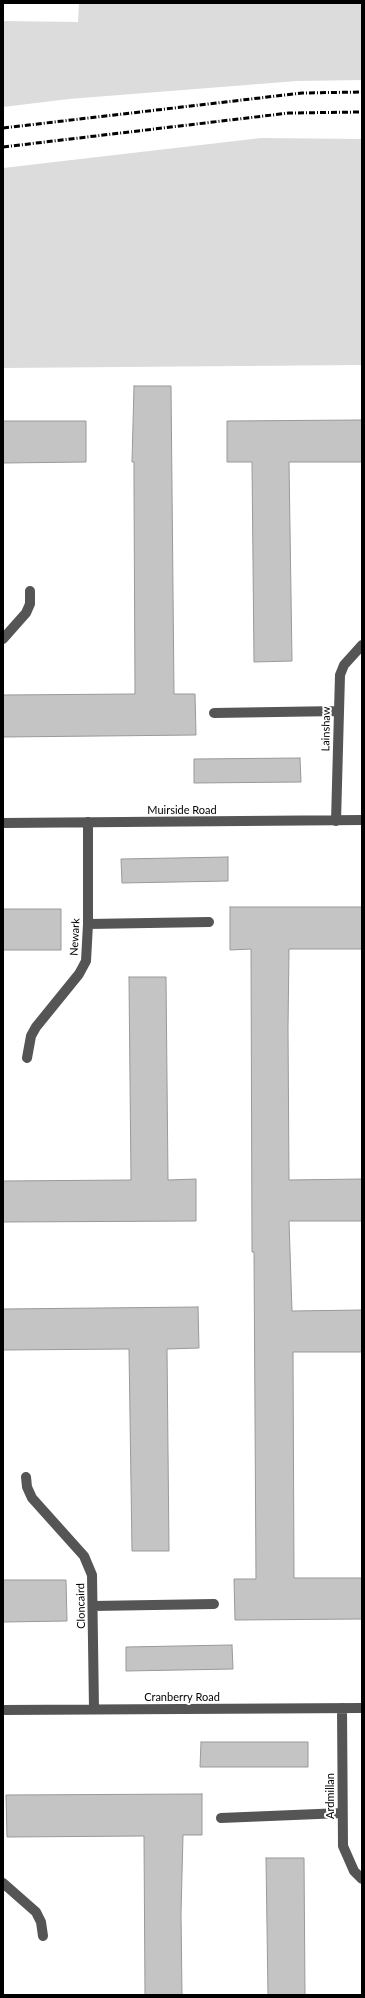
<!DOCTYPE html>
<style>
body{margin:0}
#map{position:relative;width:365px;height:1998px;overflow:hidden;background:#fff;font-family:Lato,sans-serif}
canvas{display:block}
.frame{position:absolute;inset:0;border:4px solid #000;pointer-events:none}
</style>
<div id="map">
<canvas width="365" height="1998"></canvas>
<div class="frame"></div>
</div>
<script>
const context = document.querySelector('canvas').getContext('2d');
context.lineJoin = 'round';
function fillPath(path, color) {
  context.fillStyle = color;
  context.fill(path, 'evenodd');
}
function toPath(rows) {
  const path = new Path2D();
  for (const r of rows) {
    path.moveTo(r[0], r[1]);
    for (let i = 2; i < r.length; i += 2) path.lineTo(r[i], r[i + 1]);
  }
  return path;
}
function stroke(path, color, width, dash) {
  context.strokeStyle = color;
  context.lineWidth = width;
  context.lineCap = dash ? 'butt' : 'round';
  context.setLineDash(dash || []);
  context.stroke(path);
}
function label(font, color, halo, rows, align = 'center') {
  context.font = font + ' Lato,sans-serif';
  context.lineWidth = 4;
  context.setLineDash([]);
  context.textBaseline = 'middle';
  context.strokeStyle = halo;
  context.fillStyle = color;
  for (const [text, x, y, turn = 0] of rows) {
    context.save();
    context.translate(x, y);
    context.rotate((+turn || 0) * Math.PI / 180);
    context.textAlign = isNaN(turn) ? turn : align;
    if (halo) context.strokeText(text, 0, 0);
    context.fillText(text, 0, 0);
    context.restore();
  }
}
const green = toPath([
 [79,3,362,3,362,80,297,81,69,99,3,107,3,21,78,22],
 [261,138,362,139,362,365,3,368,3,168]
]);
const building = toPath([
 [134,386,171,386,174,694,195,694,196,735,3,737,3,695,135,694,134,485,134,462,132,462,134,386],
 [362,420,362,462,289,462,292,661,254,662,252,462,227,462,227,421,362,420],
 [3,421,86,421,86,462,3,463,3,421],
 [300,758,301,782,194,783,194,759,300,758],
 [228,857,228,881,122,883,121,859,228,857],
 [230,907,362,907,362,949,289,949,288,1028,289,1180,362,1179,362,1221,289,1221,292,1311,362,1310,362,1352,293,1352,294,1578,362,1578,362,1619,235,1620,234,1579,256,1579,254,1252,252,1252,251,949,230,950,230,907],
 [3,909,61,909,61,950,3,950,3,909],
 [129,977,166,977,168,1180,196,1179,196,1221,3,1222,3,1181,131,1180,129,977],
 [198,1307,199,1348,167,1349,169,1551,132,1551,129,1349,3,1350,3,1309,198,1307],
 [3,1580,66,1580,67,1621,3,1622,3,1580],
 [232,1645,233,1669,126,1671,126,1647,232,1645],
 [201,1742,308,1742,308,1767,200,1767,201,1742],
 [202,1794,202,1835,183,1835,181,1914,182,1995,145,1995,144,1836,7,1837,6,1795,202,1794],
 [266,1858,304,1858,305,1995,268,1995,266,1858]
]);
const minor = toPath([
 [3,639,26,613,30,604,30,591],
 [214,713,339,711],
 [336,821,340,675,344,665,362,645],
 [3,823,362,820],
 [88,924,209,922],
 [27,1058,31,1036,36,1027,79,974,86,961,88,924,88,822],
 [26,1477,27,1487,32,1498,84,1556,92,1575,94,1709],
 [93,1606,214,1604],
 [342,1708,343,1846,354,1871,362,1879],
 [3,1710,362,1708],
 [221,1818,342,1813],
 [3,1883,36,1912,41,1922,43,1936]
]);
const rail = toPath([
 [3,128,302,93,362,92],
 [3,147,289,113,362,112]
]);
const streetNames = [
 ["Lainshaw",326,729,-89],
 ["Muirside Road",182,810],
 ["Newark",75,937,-87],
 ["Cloncaird",81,1606,-91],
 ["Cranberry Road",182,1697],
 ["Ardmillan",330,1796,-90]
];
fillPath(green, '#dcdcdc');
fillPath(building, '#c4c4c4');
stroke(building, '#999', 1);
stroke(minor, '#555', 10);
stroke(rail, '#000', 3, [6, 2, 1, 2]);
label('11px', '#000', '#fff', streetNames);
</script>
